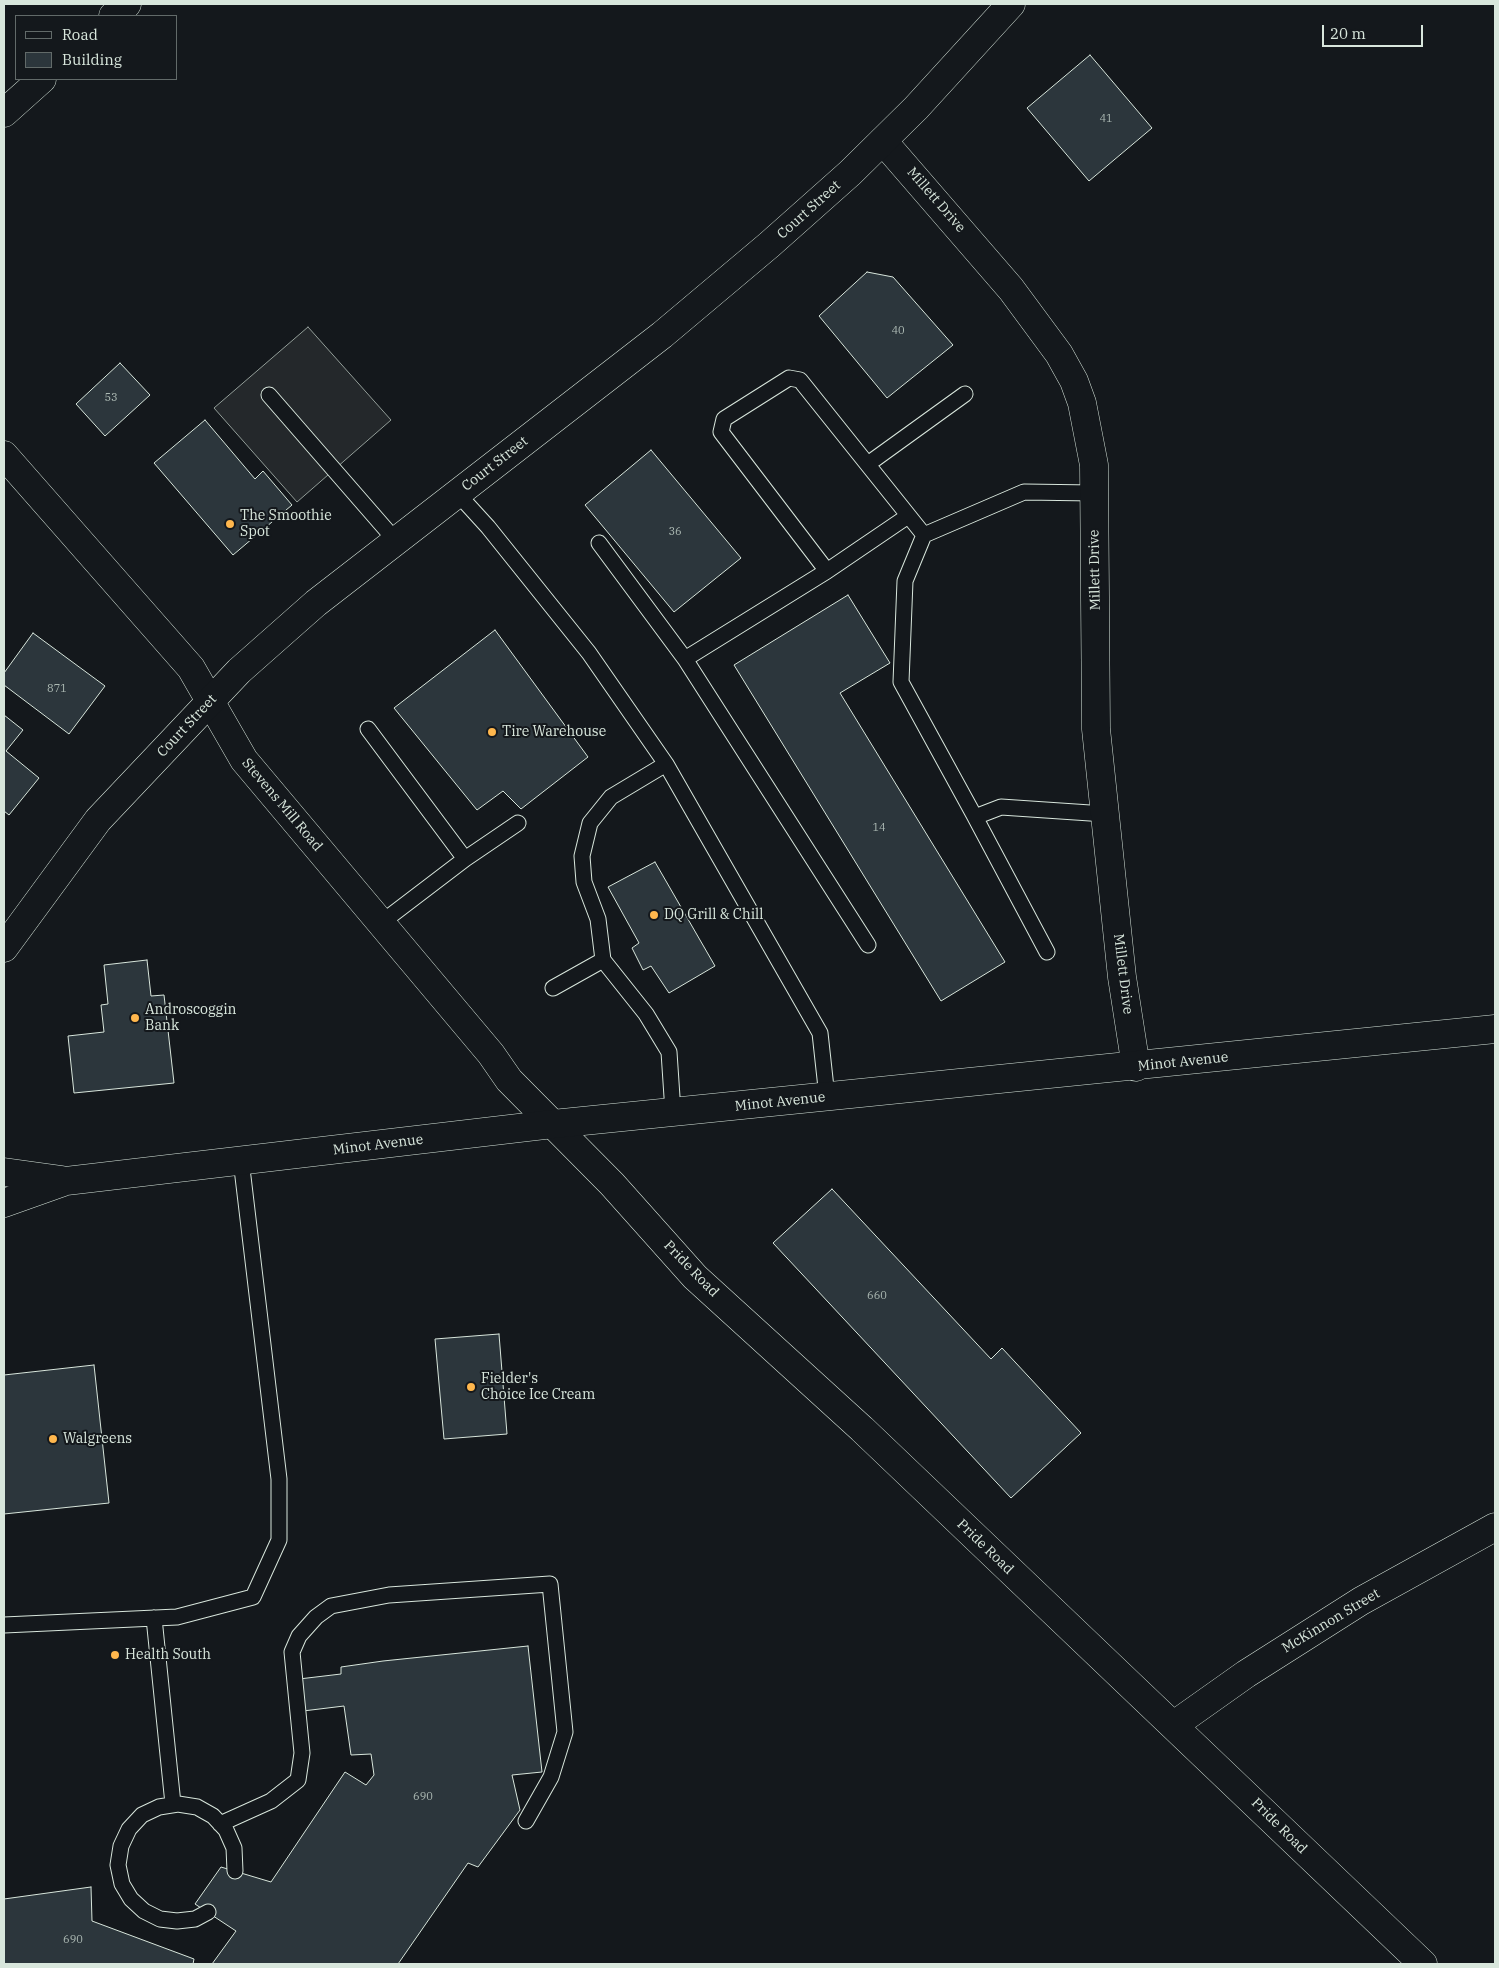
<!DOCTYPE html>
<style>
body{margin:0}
#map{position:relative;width:1499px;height:1968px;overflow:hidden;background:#14181c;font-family:"IBM Plex Serif",serif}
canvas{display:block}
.frame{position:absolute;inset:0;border:5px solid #d8e6dc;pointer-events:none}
.legend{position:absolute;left:15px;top:15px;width:162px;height:65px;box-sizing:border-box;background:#14181c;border:1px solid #626a69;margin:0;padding:6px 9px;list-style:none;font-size:15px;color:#d8e6dc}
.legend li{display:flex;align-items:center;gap:10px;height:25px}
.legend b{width:25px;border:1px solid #626a69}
.scale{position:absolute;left:1322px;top:25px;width:101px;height:22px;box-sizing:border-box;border:2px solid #d8e6dc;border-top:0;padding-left:6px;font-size:15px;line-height:18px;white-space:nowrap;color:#d8e6dc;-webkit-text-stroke:4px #14181c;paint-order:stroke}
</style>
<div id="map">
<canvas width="1499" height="1968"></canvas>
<div class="frame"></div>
<ul class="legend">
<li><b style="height:6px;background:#14181c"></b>Road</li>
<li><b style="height:14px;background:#2c363c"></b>Building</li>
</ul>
<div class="scale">20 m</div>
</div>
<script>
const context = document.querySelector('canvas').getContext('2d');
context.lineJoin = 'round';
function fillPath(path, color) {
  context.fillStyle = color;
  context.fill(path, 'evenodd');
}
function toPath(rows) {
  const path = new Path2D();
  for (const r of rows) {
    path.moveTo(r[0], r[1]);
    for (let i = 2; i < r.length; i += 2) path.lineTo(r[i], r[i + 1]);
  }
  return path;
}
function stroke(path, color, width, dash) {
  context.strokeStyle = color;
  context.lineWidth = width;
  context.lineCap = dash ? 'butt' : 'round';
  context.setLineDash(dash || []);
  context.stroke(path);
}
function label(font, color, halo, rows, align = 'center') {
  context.font = font + ' "IBM Plex Serif",serif';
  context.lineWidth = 4;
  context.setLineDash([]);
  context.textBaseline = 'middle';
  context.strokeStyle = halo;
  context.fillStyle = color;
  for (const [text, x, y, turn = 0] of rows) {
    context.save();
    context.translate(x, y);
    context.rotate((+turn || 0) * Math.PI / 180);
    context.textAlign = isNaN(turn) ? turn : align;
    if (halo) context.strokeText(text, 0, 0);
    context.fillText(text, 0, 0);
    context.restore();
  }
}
const parking = toPath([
 [308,327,391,420,297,502,214,408,308,327]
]);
const building = toPath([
 [1090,55,1152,128,1089,181,1027,108,1090,55],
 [867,272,893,277,953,345,887,398,819,316,867,272],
 [120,363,150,395,105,436,76,404,120,363],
 [205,420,255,479,263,471,292,505,233,555,154,463,205,420],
 [651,450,741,558,674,612,585,505,651,450],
 [848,595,890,663,840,693,1005,962,941,1001,734,665,848,595],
 [495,630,588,757,521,809,503,791,477,810,394,708,495,630],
 [33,633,105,686,69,734,4,685,4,673,33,633],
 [4,715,23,730,6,751,39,778,9,815,4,811,4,715],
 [655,862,715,966,669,993,651,966,643,970,632,948,639,943,608,887,655,862],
 [147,960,151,996,164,995,174,1083,74,1093,68,1036,104,1032,101,1005,108,1004,104,965,147,960],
 [832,1189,991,1359,1002,1348,1081,1433,1011,1498,773,1243,832,1189],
 [499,1334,507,1434,444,1439,435,1339,499,1334],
 [94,1365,109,1503,4,1514,4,1375,94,1365],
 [528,1646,542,1772,512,1775,520,1810,478,1867,468,1863,398,1964,212,1964,236,1931,195,1904,221,1867,271,1882,345,1772,366,1785,374,1775,371,1754,351,1755,344,1706,303,1711,299,1679,341,1674,341,1667,383,1661,528,1646],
 [91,1887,92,1921,194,1959,193,1964,4,1964,4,1899,91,1887]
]);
const lane = toPath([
 [269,395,396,541],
 [868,464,965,394],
 [457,493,488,527,589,653,666,764,820,1033,827,1097],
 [1094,493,1024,492,924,535,905,581,901,682,975,817,1001,807,1105,814],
 [599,543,685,659,827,571,721,432,724,419,789,378,800,380,924,535],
 [827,571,908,516],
 [685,659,868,945],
 [368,729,465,859,381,923],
 [666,764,611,797,590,823,582,856,584,882,598,919,603,960,646,1014,669,1052,673,1112],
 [975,817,1047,952],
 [465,859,518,823],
 [553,988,603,960],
 [154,1618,173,1804],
 [4,1625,177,1617,253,1597,279,1540,279,1479,241,1160],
 [220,1824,271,1801,298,1780,302,1753,292,1652,299,1636,316,1617,331,1606,389,1595,550,1584,565,1732,551,1777,526,1821],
 [208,1912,195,1919,177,1921,160,1919,144,1911,131,1899,122,1884,118,1865,121,1846,129,1829,142,1815,159,1807,178,1804,197,1807,213,1816,226,1830,234,1848,235,1871]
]);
const street = toPath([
 [113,16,127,4],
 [4,113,42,79],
 [883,141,1011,289,1059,354,1074,381,1082,403,1094,465,1096,729,1122,977,1136,1067],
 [4,455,191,668,244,760,491,1054,509,1080,612,1184,695,1277,862,1429,1423,1964],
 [1174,1725,1246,1674,1361,1601,1495,1527]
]);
const secondary = toPath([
 [4,948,98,820,239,671,316,603,662,335,769,245,850,173,916,108,1011,4]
]);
const primary = toPath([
 [4,1172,62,1180],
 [4,1203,66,1181,553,1124,1495,1029]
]);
const markers = [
 [230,524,5,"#ffb74d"],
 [492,732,5,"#ffb74d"],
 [654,915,5,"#ffb74d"],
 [135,1018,5,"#ffb74d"],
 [471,1387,5,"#ffb74d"],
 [53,1439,5,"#ffb74d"],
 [115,1655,5,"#ffb74d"]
];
const numberNames = [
 ["41",1106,119],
 ["40",898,331],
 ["53",111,398],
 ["36",675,532],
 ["871",57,689],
 ["14",879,828],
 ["660",877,1296],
 ["690",423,1797],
 ["690",73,1940]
];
const streetNames = [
 ["Millett Drive",936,200,49],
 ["Court Street",809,210,-42],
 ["Court Street",495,464,-38],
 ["Millett Drive",1095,570,-91],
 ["Court Street",187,726,-47],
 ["Stevens Mill Road",282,805,50],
 ["Millett Drive",1123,974,83],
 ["Minot Avenue",1183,1062,-6],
 ["Minot Avenue",780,1102,-6],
 ["Minot Avenue",378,1145,-7],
 ["Pride Road",691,1269,46],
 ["Pride Road",985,1547,44],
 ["McKinnon Street",1331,1621,-31],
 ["Pride Road",1279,1826,45]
];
const poiNames = [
 ["The Smoothie",240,516],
 ["Spot",240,532],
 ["Tire Warehouse",502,732],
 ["DQ Grill & Chill",664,915],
 ["Androscoggin",145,1010],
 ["Bank",145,1026],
 ["Fielder's",481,1379],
 ["Choice Ice Cream",481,1395],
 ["Walgreens",63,1439],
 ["Health South",125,1655]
];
fillPath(parking, '#24282b');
stroke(parking, '#939e99', 1);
fillPath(building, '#2c363c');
stroke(building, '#d8e6dc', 1);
stroke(lane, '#d8e6dc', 17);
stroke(street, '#d8e6dc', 29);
stroke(secondary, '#d8e6dc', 29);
stroke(primary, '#d8e6dc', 29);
stroke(lane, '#14181c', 15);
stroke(street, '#14181c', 28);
stroke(secondary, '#14181c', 28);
stroke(primary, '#14181c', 28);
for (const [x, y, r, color] of markers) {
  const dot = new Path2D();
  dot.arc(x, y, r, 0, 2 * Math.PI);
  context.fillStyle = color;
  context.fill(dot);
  stroke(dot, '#14181c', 2);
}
label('11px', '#adbab4', null, numberNames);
label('14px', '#d8e6dc', '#14181c', streetNames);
label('14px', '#d8e6dc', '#14181c', poiNames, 'left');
</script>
